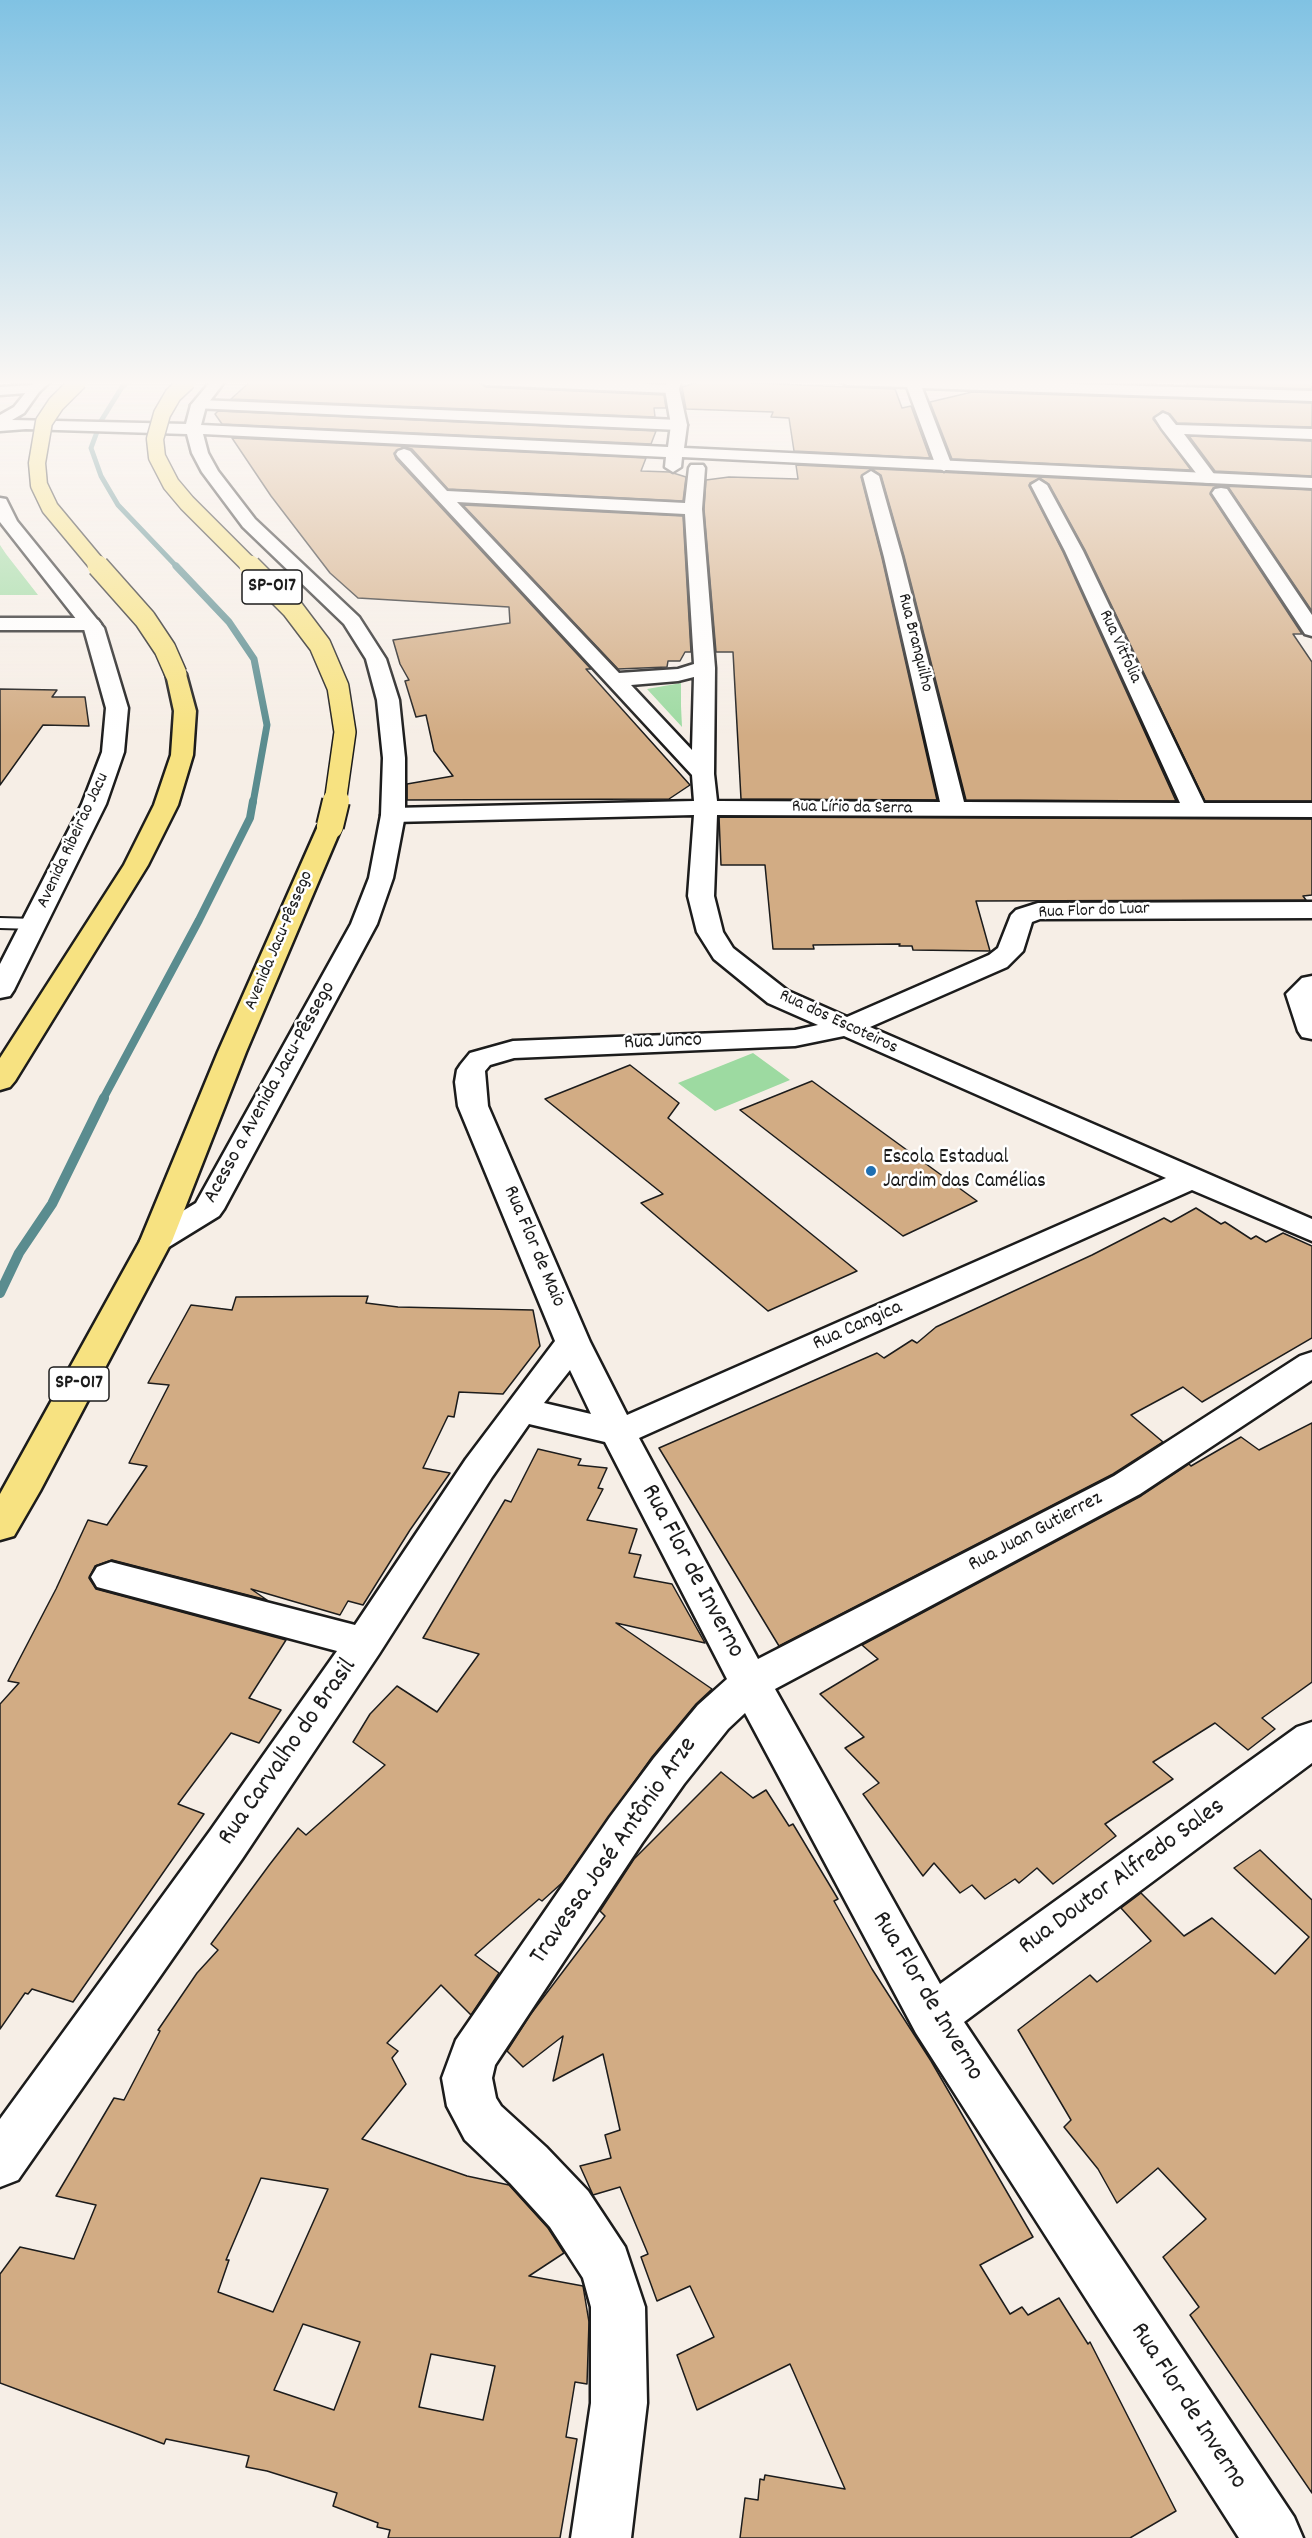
<!DOCTYPE html>
<meta charset="utf-8">
<style>
body{margin:0}
canvas{display:block;background:#f6eee6}
</style>
<canvas width="1312" height="2538"></canvas>
<script>
const context = document.querySelector('canvas').getContext('2d');
context.lineJoin = 'round';
function fillPath(path, color) {
  context.fillStyle = color;
  context.fill(path, 'evenodd');
}
function toPath(rows) {
  const path = new Path2D();
  for (const r of rows) {
    path.moveTo(r[0], r[1]);
    for (let i = 2; i < r.length; i += 2) path.lineTo(r[i], r[i + 1]);
  }
  return path;
}
function stroke(path, color, width, dash) {
  context.strokeStyle = color;
  context.lineWidth = width;
  context.lineCap = dash ? 'butt' : 'round';
  context.setLineDash(dash || []);
  context.stroke(path);
}
function label(font, color, halo, rows, align = 'center') {
  context.font = font + ' Dekko,sans-serif';
  context.lineWidth = 5;
  context.setLineDash([]);
  context.textBaseline = 'middle';
  context.strokeStyle = halo;
  context.fillStyle = color;
  for (const [text, x, y, turn = 0] of rows) {
    context.save();
    context.translate(x, y);
    context.rotate((+turn || 0) * Math.PI / 180);
    context.textAlign = isNaN(turn) ? turn : align;
    if (halo) context.strokeText(text, 0, 0);
    context.fillText(text, 0, 0);
    context.restore();
  }
}
const green = toPath([
 [0,545,6,554,38,595,0,595],
 [681,683,681,706,682,727,647,689],
 [753,1053,790,1080,715,1111,678,1083]
]);
const streamFar3 = toPath([
 [129,381,122,387,101,421,91,448,101,476,118,505,178,568]
]);
const streamFar2 = toPath([
 [176,566,229,622,254,659,267,725,253,803]
]);
const streamFar1 = toPath([
 [103,1099,199,920,250,818,253,801]
]);
const stream = toPath([
 [0,1293,19,1253,52,1204,104,1098]
]);
const building = toPath([
 [251,381,477,381,486,387,664,395,666,408,654,408,655,417,231,399,251,381],
 [702,381,895,389,902,408,911,406,930,458,794,451,789,418,771,417,773,412,686,409,682,387,702,381],
 [1187,381,1312,381,1312,389,1188,385,1187,381],
 [972,392,1312,403,1312,427,1177,423,1170,414,1162,411,1153,419,1191,470,952,459,930,402,972,392],
 [218,411,656,431,651,444,222,424,215,414,218,411],
 [1189,436,1312,441,1312,476,1215,471,1189,436],
 [232,438,646,458,641,471,670,472,686,477,683,501,448,489,412,449,403,447,394,453,396,459,591,669,586,669,690,785,669,799,407,800,407,784,453,776,434,751,426,715,416,717,405,681,409,680,400,664,393,640,510,623,509,607,358,598,330,573,271,496,232,438],
 [796,465,1221,486,1213,488,1210,494,1302,634,1293,634,1312,662,1312,801,1205,801,1085,550,1049,484,1040,478,1030,483,1029,486,1063,552,1176,801,966,800,904,556,881,475,872,469,861,477,882,558,937,800,741,799,733,652,716,652,704,509,706,480,729,477,798,479,796,465],
 [1221,486,1312,490,1312,611,1229,488,1221,486],
 [463,505,683,516,691,652,685,652,680,661,668,661,667,667,618,669,463,505],
 [0,689,57,690,52,697,85,697,89,726,43,725,0,785,0,689],
 [719,817,1312,819,1312,895,1303,896,1306,900,976,901,990,951,913,950,912,946,899,946,900,944,813,945,814,949,773,949,765,865,721,865,719,817],
 [630,1065,679,1103,668,1118,857,1271,768,1311,641,1203,663,1194,545,1099,630,1065],
 [812,1081,977,1201,903,1236,740,1110,812,1081],
 [1196,1208,1221,1224,1225,1222,1251,1239,1256,1236,1266,1242,1283,1233,1312,1246,1312,1338,1202,1402,1183,1387,1131,1415,1163,1442,1113,1474,779,1646,659,1448,877,1353,884,1358,912,1340,917,1343,936,1327,1092,1255,1164,1218,1171,1222,1196,1208],
 [368,1296,366,1303,398,1307,533,1310,540,1346,503,1394,459,1392,454,1417,448,1416,423,1468,450,1473,410,1530,363,1605,348,1601,340,1615,251,1589,267,1600,112,1560,95,1566,89,1578,96,1589,286,1640,249,1698,281,1710,259,1743,231,1733,178,1804,204,1814,73,2002,32,1989,28,1994,25,1993,0,2029,0,1704,19,1683,8,1681,56,1589,88,1520,107,1525,147,1466,129,1463,169,1385,148,1383,191,1305,232,1310,236,1297,368,1296],
 [1312,1423,1312,1682,1262,1718,1275,1729,1248,1750,1215,1723,1153,1762,1173,1779,1105,1824,1116,1836,1053,1884,1037,1868,1019,1883,1015,1879,985,1899,972,1885,960,1893,934,1863,923,1876,863,1794,879,1783,845,1748,864,1737,820,1694,878,1659,862,1645,1141,1496,1189,1464,1191,1466,1241,1437,1259,1450,1312,1423],
 [538,1449,581,1459,578,1465,607,1468,598,1488,603,1489,587,1520,637,1529,629,1553,641,1555,634,1577,672,1584,705,1643,616,1623,712,1689,696,1704,652,1757,563,1882,542,1901,539,1899,475,1955,499,1973,471,2015,441,1985,387,2043,398,2051,392,2058,406,2084,362,2139,467,2176,509,2185,548,2228,564,2253,529,2276,583,2286,589,2322,587,2384,575,2382,566,2437,577,2439,560,2538,388,2538,390,2530,377,2527,378,2523,333,2506,337,2493,267,2471,246,2467,249,2456,166,2439,164,2444,0,2383,0,2274,20,2247,74,2259,96,2205,56,2196,114,2098,124,2100,160,2031,158,2030,197,1973,218,1950,211,1944,270,1864,298,1828,306,1835,385,1765,353,1742,370,1714,397,1686,437,1712,479,1654,423,1638,505,1500,511,1502,538,1449],
 [261,2178,328,2189,273,2312,218,2292,229,2260,226,2260,261,2178],
 [303,2324,360,2342,334,2410,274,2390,303,2324],
 [431,2354,495,2366,483,2420,419,2407,431,2354],
 [721,1772,753,1798,766,1790,789,1826,793,1824,838,1899,834,1901,872,1969,931,2061,1033,2237,980,2265,1010,2314,1022,2307,1028,2315,1059,2298,1088,2344,1090,2342,1176,2511,1130,2538,740,2538,745,2498,758,2500,760,2479,764,2480,765,2475,845,2489,790,2364,697,2410,677,2355,714,2337,690,2286,657,2301,641,2257,648,2254,620,2187,593,2195,580,2166,611,2158,605,2135,620,2130,603,2054,553,2081,563,2036,523,2067,507,2051,530,2015,605,1916,600,1911,634,1859,721,1772],
 [1260,1850,1312,1900,1312,2493,1190,2315,1199,2307,1163,2257,1206,2219,1158,2168,1117,2203,1098,2169,1064,2127,1071,2120,1018,2030,1090,1975,1097,1982,1151,1941,1121,1908,1141,1893,1184,1936,1212,1918,1275,1974,1309,1937,1234,1868,1260,1850]
]);
const lane = toPath([
 [0,918,35,919,43,924,35,929,0,928,0,918]
]);
const street = toPath([
 [479,381,582,381,672,385,679,389,672,393,486,385,479,381],
 [840,381,975,381,1312,391,1312,401,922,388,952,466,944,471,936,466,907,387,847,385,840,381],
 [34,385,41,389,39,392,0,395,0,387,34,385],
 [199,400,679,420,687,425,679,430,194,408,191,405,199,400],
 [1163,413,1168,415,1176,425,1312,429,1312,439,1184,434,1217,478,1209,483,1203,482,1162,429,1155,418,1163,413],
 [404,449,410,451,447,491,685,503,689,468,691,465,703,465,705,468,702,509,715,668,714,774,717,801,940,802,884,557,863,476,871,471,879,476,902,557,964,802,1180,803,1065,551,1031,485,1039,480,1047,485,1083,551,1204,803,1312,803,1312,817,717,815,714,896,723,932,733,948,788,991,847,1017,989,955,998,948,1011,915,1016,910,1038,903,1312,902,1312,918,1040,919,1032,922,1023,951,1007,967,870,1027,1312,1219,1312,1241,1192,1190,639,1438,758,1659,1114,1476,1300,1356,1312,1352,1312,1380,1140,1494,775,1689,940,1984,1297,1727,1312,1722,1312,1763,964,2022,1294,2517,1303,2538,1239,2538,916,2033,745,1713,728,1729,684,1784,642,1843,495,2065,492,2078,496,2098,501,2106,546,2147,588,2191,625,2247,645,2307,647,2403,631,2538,571,2538,591,2403,591,2307,583,2278,550,2227,510,2183,465,2140,447,2106,442,2078,456,2040,610,1817,654,1758,698,1705,727,1679,605,1442,529,1424,492,1477,379,1654,242,1859,18,2180,0,2187,0,2119,210,1831,337,1651,97,1587,91,1577,97,1567,111,1562,355,1625,466,1459,555,1341,458,1106,455,1082,457,1070,461,1064,470,1053,513,1041,795,1030,818,1025,768,1003,714,959,697,932,688,896,694,815,393,822,385,820,381,815,385,810,393,808,694,801,692,775,398,457,396,454,398,451,404,449],
 [457,502,685,514,694,664,678,669,619,673,457,502],
 [694,677,692,750,631,685,678,681,694,677],
 [844,1036,1166,1178,627,1415,590,1342,488,1106,485,1071,490,1065,514,1058,795,1046,844,1036],
 [570,1370,591,1414,544,1403,570,1370],
 [1221,488,1227,489,1312,615,1312,636,1305,634,1212,493,1215,489,1221,488],
 [0,618,91,618,98,620,101,624,98,628,91,630,0,630,0,618],
 [1312,976,1312,1039,1302,1037,1298,1031,1286,994,1302,978,1312,976]
]);
const secondary = toPath([
 [35,381,51,381,39,392,24,413,12,420,186,424,191,405,211,381,225,381,206,406,201,425,668,447,671,425,665,389,667,381,681,381,679,389,687,425,684,448,1312,478,1312,488,682,457,681,467,673,472,665,467,666,457,203,434,208,453,218,471,255,519,359,617,386,659,399,700,405,758,405,815,393,878,377,924,224,1209,219,1216,167,1248,156,1251,145,1248,140,1241,145,1234,196,1203,351,924,369,878,381,815,383,758,377,700,366,659,344,624,243,527,202,472,192,453,187,434,26,429,0,431,0,415,14,407,35,381],
 [0,498,6,499,17,521,104,628,128,708,124,752,106,804,14,990,10,996,0,998,0,964,82,804,102,752,106,708,84,629,0,522,0,498]
]);
const highway = toPath([
 [176,668,183,670,186,674,196,711,193,755,178,805,148,865,15,1081,10,1087,0,1090,0,1058,124,865,154,805,171,755,174,711,166,674,169,670,176,668],
 [330,819,338,821,342,826,246,1052,172,1241,40,1491,14,1536,0,1540,0,1494,140,1241,218,1052,318,826,322,821,330,819]
]);
const highwayBridgeFar2 = toPath([
 [79,381,56,404,44,422,37,463,39,485,50,508,100,568],
 [188,381,173,395,162,414,155,439,157,457,171,484,187,503,252,568]
]);
const highwayBridgeFar1 = toPath([
 [98,566,145,619,165,649,176,674],
 [250,566,292,608,320,645,338,687,345,732,335,803]
]);
const highwayBridge = toPath([
 [330,826,336,801]
]);
const markers = [
 [871,1171,6,"#1f6fb2"]
];
const farStreetnames = [
 ["Rua Branquilho",914,643,76],
 ["Rua Vitfolia",1119,647,65],
 ["Rua Lírio da Serra",852,809,1],
 ["Avenida Ribeirão Jacu",74,841,-65],
 ["Rua Flor do Luar",1094,912,-2],
 ["Avenida Jacu-Pêssego",280,941,-67],
 ["Rua dos Escoteiros",838,1023,25]
];
const shields = [
 [272,587,60],
 [79,1384,60]
];
const shieldNames = [
 ["SP-017",272,587],
 ["SP-017",79,1384]
];
const streetNames = [
 ["Rua Junco",663,1043,-2],
 ["Acesso a Avenida Jacu-Pêssego",271,1093,-61],
 ["Rua Flor de Maio",533,1247,67],
 ["Rua Cangica",858,1327,-24],
 ["Rua Juan Gutierrez",1036,1533,-28]
];
const poiNames = [
 ["Escola Estadual",883,1159],
 ["Jardim das Camélias",883,1183]
];
const nearStreetnames = [
 ["Rua Flor de Inverno",691,1572,62],
 ["Rua Carvalho do Brasil",289,1753,-55],
 ["Travessa José Antônio Arze",615,1852,-55],
 ["Rua Doutor Alfredo Sales",1123,1878,-36],
 ["Rua Flor de Inverno",926,1997,59],
 ["Rua Flor de Inverno",1187,2407,57]
];
fillPath(green, '#9ddaa1');
stroke(streamFar3, '#5a8c8f', 5);
stroke(streamFar2, '#5a8c8f', 7);
stroke(streamFar1, '#5a8c8f', 8);
stroke(stream, '#5a8c8f', 10);
fillPath(building, '#d2ac84');
stroke(building, '#1c1c1c', 1.5);
stroke(lane, '#1c1c1c', 4);
stroke(street, '#1c1c1c', 5);
stroke(secondary, '#1c1c1c', 5);
stroke(highway, '#1c1c1c', 5);
fillPath(lane, '#fff');
fillPath(street, '#fff');
fillPath(secondary, '#fff');
fillPath(highway, '#f7e281');
stroke(highwayBridgeFar2, '#1c1c1c', 19, []);
stroke(highwayBridgeFar1, '#1c1c1c', 24, []);
stroke(highwayBridge, '#1c1c1c', 30, []);
stroke(highwayBridgeFar2, '#f7e281', 16);
stroke(highwayBridgeFar1, '#f7e281', 21);
stroke(highwayBridge, '#f7e281', 26);
const sky = context.createLinearGradient(0, 0, 0, 736);
sky.addColorStop(0, '#80c2e3');
sky.addColorStop(0.52, '#fbf7f4');
sky.addColorStop(1, '#fbf7f400');
context.fillStyle = sky;
context.fillRect(0, 0, 1312, 736);
for (const [x, y, r, color] of markers) {
  const dot = new Path2D();
  dot.arc(x, y, r, 0, 2 * Math.PI);
  context.fillStyle = color;
  context.fill(dot);
  stroke(dot, '#fff', 2);
}
label('18px', '#1c1c1c', '#fff', farStreetnames);
for (const [x, y, w] of shields) {
  const box = new Path2D();
  box.roundRect(x - w / 2, y - 17, w, 34, 4.5);
  context.fillStyle = '#fff';
  context.fill(box);
  stroke(box, '#1c1c1c', 1.5);
}
label('bold 20px', '#1c1c1c', null, shieldNames);
label('21px', '#1c1c1c', '#fff', streetNames);
label('21px', '#1c1c1c', '#fff', poiNames, 'left');
label('26px', '#1c1c1c', '#fff', nearStreetnames);
</script>
